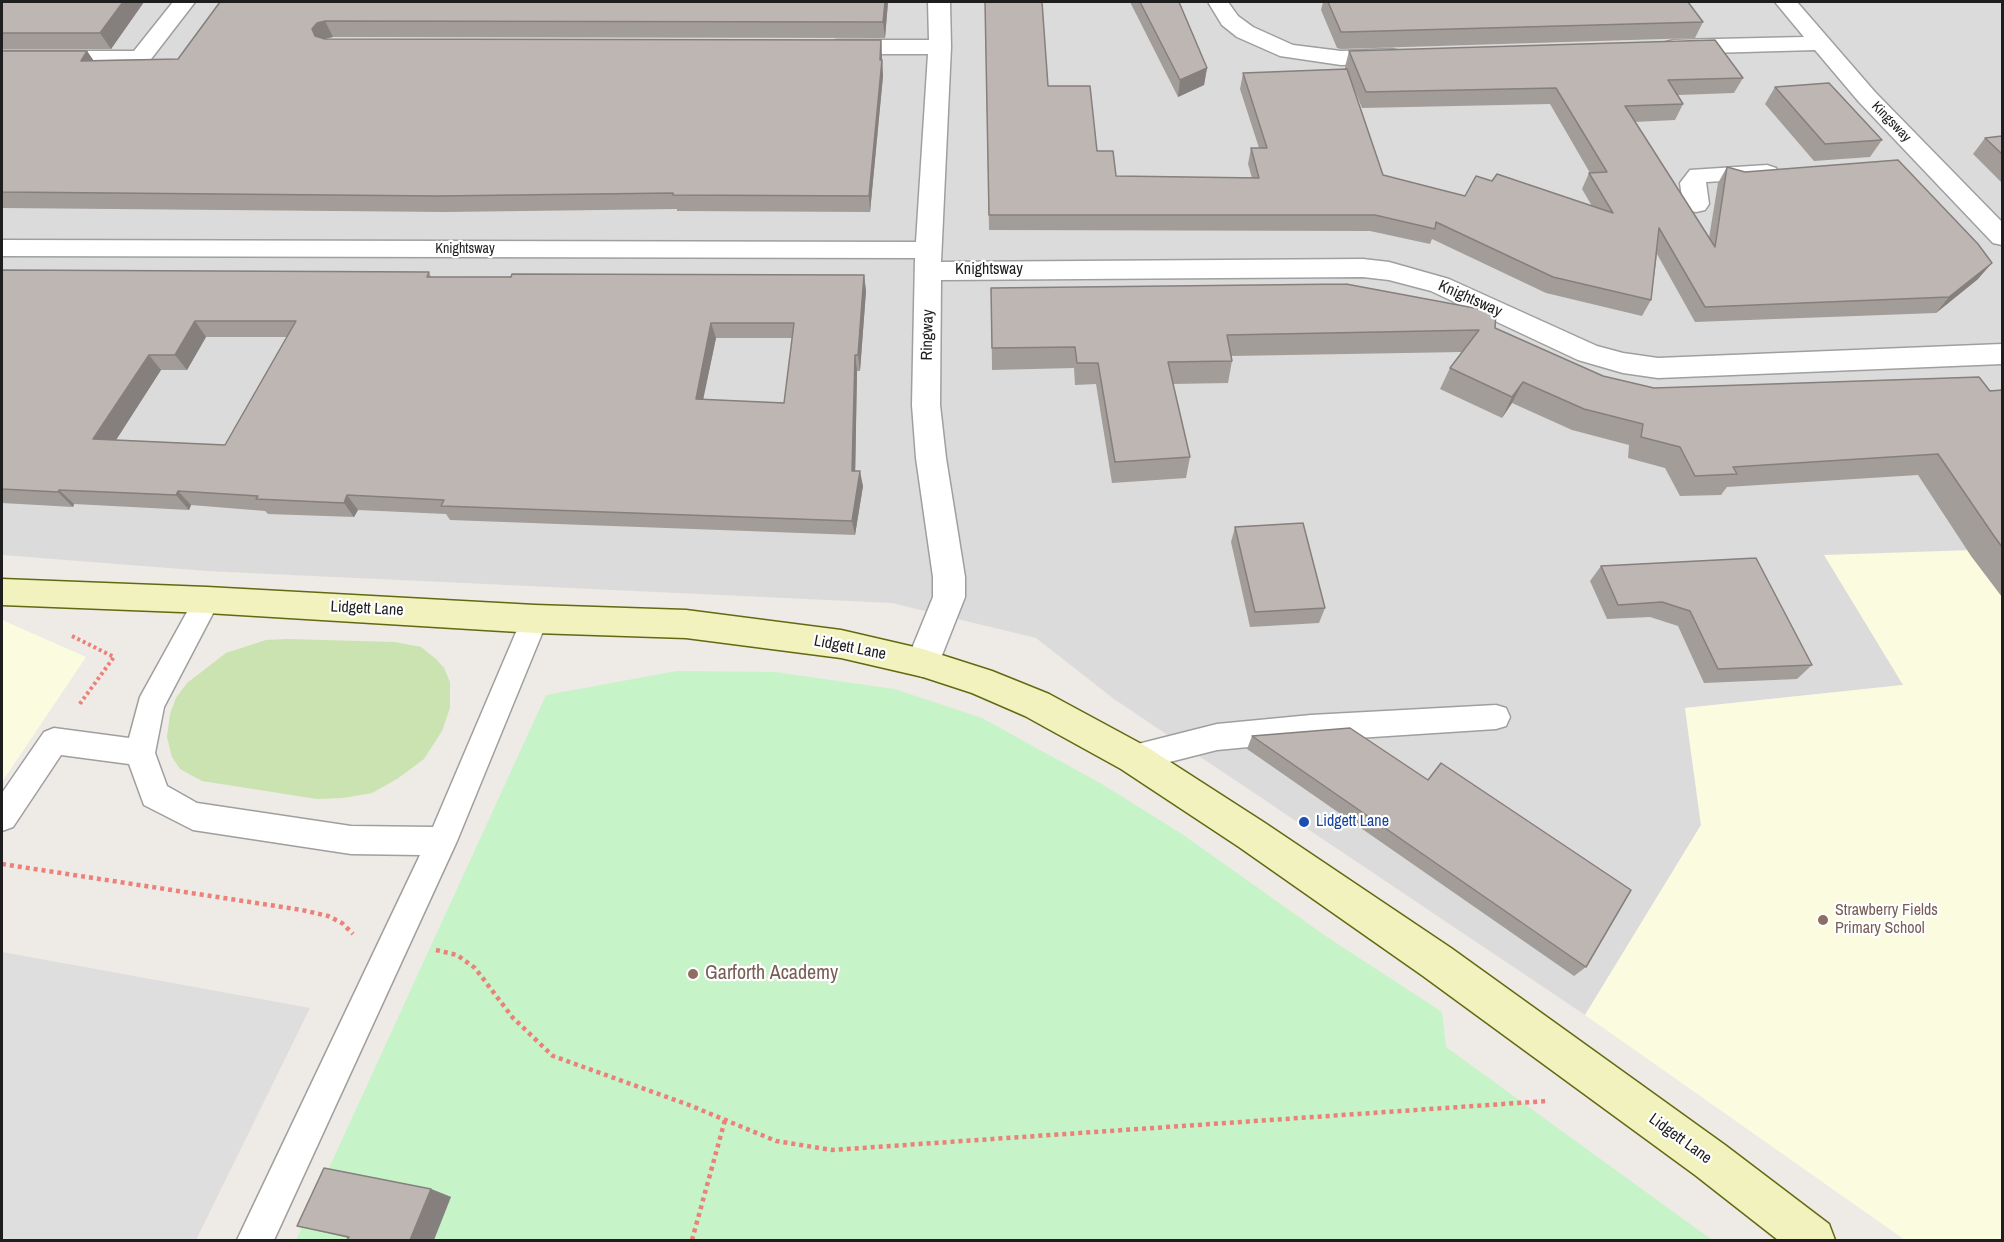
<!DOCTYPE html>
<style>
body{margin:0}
#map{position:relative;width:2004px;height:1242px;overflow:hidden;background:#eeeae5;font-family:"Archivo Narrow",sans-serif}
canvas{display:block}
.frame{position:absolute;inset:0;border:3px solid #1e1e1e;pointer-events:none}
</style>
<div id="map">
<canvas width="2004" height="1242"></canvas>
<div class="frame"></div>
</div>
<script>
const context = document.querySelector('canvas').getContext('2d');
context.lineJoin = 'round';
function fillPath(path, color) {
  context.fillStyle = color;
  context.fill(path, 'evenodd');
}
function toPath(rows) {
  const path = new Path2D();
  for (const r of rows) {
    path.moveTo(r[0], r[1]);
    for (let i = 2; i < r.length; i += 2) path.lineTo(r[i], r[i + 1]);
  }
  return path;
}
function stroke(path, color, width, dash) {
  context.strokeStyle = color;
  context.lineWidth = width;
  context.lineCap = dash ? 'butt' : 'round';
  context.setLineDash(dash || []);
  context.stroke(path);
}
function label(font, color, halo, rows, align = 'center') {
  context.font = font + ' "Archivo Narrow",sans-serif';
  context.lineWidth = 4.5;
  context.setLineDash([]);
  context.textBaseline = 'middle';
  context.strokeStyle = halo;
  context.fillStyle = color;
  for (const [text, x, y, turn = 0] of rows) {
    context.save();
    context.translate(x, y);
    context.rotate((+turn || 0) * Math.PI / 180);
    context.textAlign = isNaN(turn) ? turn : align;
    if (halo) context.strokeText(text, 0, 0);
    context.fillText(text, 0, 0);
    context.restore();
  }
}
const residential = toPath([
 [2,2,2002,2,2002,549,1903,685,1685,708,1701,825,1585,1015,1114,699,1036,638,892,603,207,571,2,555]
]);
const education = toPath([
 [2002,549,2002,1240,1905,1240,1585,1015,1701,825,1685,708,1903,685,1824,555],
 [2,620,86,657,2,782]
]);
const grass = toPath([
 [287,639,395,642,421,647,436,659,444,668,450,682,450,708,442,731,424,759,397,779,372,793,343,798,317,799,202,781,180,769,172,757,167,737,170,714,176,698,187,683,226,653,266,640]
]);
const park = toPath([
 [677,671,775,672,894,689,982,718,1100,783,1182,834,1327,937,1442,1012,1446,1047,1712,1240,296,1240,546,695]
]);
const parking = toPath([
 [2,952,310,1008,196,1240,2,1240]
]);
const pathFar1 = toPath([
 [72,636,114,657,79,705]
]);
const path = toPath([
 [2,864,302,910,328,916,342,923,353,934],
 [436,950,457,955,475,968,513,1018,553,1056,689,1105,776,1141,832,1150,1547,1101],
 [692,1240,725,1120]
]);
const lane = toPath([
 [207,589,216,592,220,600,164,707,155,753,167,786,197,803,351,826,433,827,525,611,535,608,545,611,548,619,457,841,274,1240,237,1240,420,855,351,854,193,830,144,805,129,764,61,755,13,827,2,831,2,793,44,732,54,728,129,738,140,697,198,592,207,589],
 [1496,705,1506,708,1510,717,1506,726,1496,729,1311,741,1217,750,1134,771,1124,767,1119,758,1124,749,1134,745,1217,724,1311,715,1496,705]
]);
const street = toPath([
 [173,2,195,2,148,63,140,65,2,65,2,51,134,51,173,2],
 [928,2,950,2,951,47,941,262,1363,259,1389,262,1449,279,1597,346,1623,353,1658,358,2002,344,2002,364,1658,378,1623,373,1578,360,1431,291,1389,280,1363,277,941,280,940,405,946,458,965,577,965,597,935,673,923,677,911,673,906,663,933,597,933,577,916,458,912,405,915,258,2,256,2,240,916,242,928,54,837,54,829,52,826,47,829,42,837,40,929,40,928,2],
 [1208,2,1228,2,1238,16,1253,27,1293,45,1341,51,1392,49,1400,51,1403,56,1400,61,1392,63,1341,65,1280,56,1237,37,1222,25,1208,2],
 [1775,2,1797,2,1875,92,2002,222,2002,245,1993,243,1859,102,1815,50,1674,54,1666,52,1663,47,1666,42,1674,40,1804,37,1775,2],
 [1767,165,1776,168,1779,173,1776,178,1706,182,1709,204,1705,210,1696,212,1687,210,1683,204,1680,183,1690,170,1767,165]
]);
const secondary = toPath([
 [2,579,207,587,535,605,686,610,841,630,923,649,992,671,1049,694,1147,747,1265,823,1451,948,1725,1145,1829,1224,1835,1240,1778,1240,1695,1175,1423,976,1239,847,1121,769,1025,716,972,693,923,677,841,658,686,638,535,633,207,613,2,605,2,579]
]);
const wall = toPath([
 [2,2,144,2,111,49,2,49],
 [220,2,888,2,885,38,333,37,324,39,881,40,883,76,870,212,677,211,677,209,446,212,2,208,2,51,87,51,93,60,178,59],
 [985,2,1116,176,1252,178,1248,164,1251,148,1259,148,1240,89,1243,73,1345,69,1345,67,1349,51,1743,78,1734,93,1678,95,1683,104,1675,120,1634,122,1709,238,1718,183,1727,167,1978,279,1936,313,1695,322,1657,254,1651,300,1642,316,1546,293,1432,239,1430,244,1370,231,989,230],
 [1353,86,1362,108,1550,104,1590,173,1589,173,1582,189,1592,206,1492,181,1465,196,1383,175],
 [1130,2,1179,2,1207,68,1204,85,1178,97],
 [1323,2,1688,2,1703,22,1695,38,1341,49,1337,48,1321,10],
 [1775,87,1882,140,1870,157,1814,161,1765,104],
 [2002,136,2002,183,1973,154,1985,138],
 [2,270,429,272,431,277,864,275,866,291,860,371,857,371,855,471,863,486,855,535,450,520,446,514,358,510,354,517,268,514,265,511,191,505,189,510,74,504,73,507,2,503],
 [206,337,287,337,225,445,116,440,161,370,187,370],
 [716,338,792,338,784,403,703,400],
 [991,288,1495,328,1603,376,1654,388,2002,390,2002,597,1971,556,1918,475,1727,487,1721,495,1680,496,1665,468,1628,458,1629,445,1572,430,1512,403,1502,418,1440,389,1450,368,1462,352,1231,356,1232,361,1228,383,1173,384,1190,457,1186,478,1112,483,1096,384,1075,385,1074,368,992,370],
 [1235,527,1325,608,1319,623,1250,627,1231,542],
 [1601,566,1812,665,1797,679,1704,683,1678,626,1650,617,1607,619,1590,581],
 [1252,736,1586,967,1574,976,1247,749],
 [431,1189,451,1197,348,1238,297,1226]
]);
const shadedWall = toPath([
 [123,2,144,2,111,49,100,33],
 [885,2,888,2,885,38,883,22],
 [325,21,333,37,324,39,323,52,312,29,317,23],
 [881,40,883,76,870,212,869,196],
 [87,51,98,67,81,61],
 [1207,68,1204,85,1178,97,1180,80],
 [1992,263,1978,279,1936,313,1949,297],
 [864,275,866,291,860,371,858,355],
 [195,321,206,337,187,370,175,355],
 [711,323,716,338,700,414,696,399],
 [149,355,161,370,107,454,93,439],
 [855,355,857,371,855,485,852,471],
 [1523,382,1512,403,1502,418,1512,397],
 [860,471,863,486,855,535,852,521],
 [59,490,74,504,73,507,58,492],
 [178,491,191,505,189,510,176,495],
 [347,495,358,510,354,517,344,503],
 [431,1189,451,1197,434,1240,410,1240]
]);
const building = toPath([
 [2,2,123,2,100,33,2,33,2,2],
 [220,2,885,2,883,22,325,21,317,23,312,29,315,36,325,39,881,40,880,60,882,60,869,196,673,195,673,193,439,196,2,192,2,51,87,51,81,61,178,59,220,2],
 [985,2,1042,2,1048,86,1090,86,1097,151,1113,151,1116,176,1259,178,1251,148,1267,148,1243,73,1347,69,1383,175,1465,196,1476,176,1492,181,1497,174,1613,213,1589,173,1607,172,1556,88,1366,92,1349,51,1715,40,1743,78,1668,80,1683,104,1625,106,1715,247,1727,167,1745,172,1898,160,1978,244,1992,263,1949,297,1705,307,1659,228,1651,300,1553,277,1436,222,1435,229,1375,215,989,215,985,2],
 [1140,2,1179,2,1207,68,1180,80,1140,2],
 [1328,2,1688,2,1703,22,1345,32,1341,32,1328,2],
 [1829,83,1882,140,1825,144,1775,87,1829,83],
 [2002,136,2002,154,1985,138,2002,136],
 [2,270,429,272,427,277,511,277,512,274,864,275,858,355,855,355,852,471,860,471,852,521,441,506,444,500,347,495,344,503,256,499,258,496,178,491,176,495,59,490,58,492,2,489,2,270],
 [195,321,296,321,225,445,93,439,149,355,175,355,195,321],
 [711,323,794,323,784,403,696,399,711,323],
 [1346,284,1496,312,1495,328,1603,376,1654,388,1979,377,1990,391,2002,390,2002,547,1994,536,1938,454,1733,467,1737,474,1695,476,1680,447,1641,437,1643,424,1584,409,1523,382,1512,397,1450,368,1479,330,1227,335,1232,361,1168,362,1190,457,1115,462,1098,363,1077,363,1075,347,992,348,991,288,1346,284],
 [1303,523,1325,608,1255,612,1235,527,1303,523],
 [1756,558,1812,665,1718,669,1690,611,1662,602,1618,605,1601,566,1756,558],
 [1350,728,1428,780,1441,763,1631,890,1586,967,1252,736,1350,728],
 [324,1168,431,1189,410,1240,347,1240,349,1237,297,1226,324,1168]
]);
const markers = [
 [1304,822,6,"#1a4fb4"],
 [1823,920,6,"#8d6e63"],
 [693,974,6,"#8d6e63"]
];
const farStreetnames = [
 ["Kingsway",1891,122,46],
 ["Knightsway",465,249]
];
const streetNames = [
 ["Knightsway",989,270],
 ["Knightsway",1470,299,24],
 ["Ringway",928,335,-89],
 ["Lidgett Lane",367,609,3],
 ["Lidgett Lane",850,648,11],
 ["Lidgett Lane",1680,1139,36]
];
const transitNames = [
 ["Lidgett Lane",1316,822]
];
const educationNames = [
 ["Strawberry Fields",1835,911],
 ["Primary School",1835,929]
];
const nearEducationnames = [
 ["Garforth Academy",705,974]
];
fillPath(residential, '#dcdbdb');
fillPath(education, '#fbfbe0');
fillPath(grass, '#cae3b0');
fillPath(park, '#c6f3c8');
fillPath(parking, '#dedede');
stroke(lane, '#9f9f9f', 3);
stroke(street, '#9f9f9f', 3);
stroke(secondary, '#626910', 3);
stroke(pathFar1, '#eb8178', 4, [3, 3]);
stroke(path, '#eb8178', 4.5, [4, 4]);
fillPath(lane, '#fff');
fillPath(street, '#fff');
fillPath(secondary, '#f2f2be');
fillPath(wall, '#a39d99');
fillPath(shadedWall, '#857f7d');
fillPath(building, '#beb6b2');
stroke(building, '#857f7d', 1.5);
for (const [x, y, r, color] of markers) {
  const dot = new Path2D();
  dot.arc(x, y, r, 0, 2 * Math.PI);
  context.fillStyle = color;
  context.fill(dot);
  stroke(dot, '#fff', 2);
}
label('14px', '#1e1e1e', '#fff', farStreetnames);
label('16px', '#1e1e1e', '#fff', streetNames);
label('16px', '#164399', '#fff', transitNames, 'left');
label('16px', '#785e54', '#fff', educationNames, 'left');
label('20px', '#785e54', '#fff', nearEducationnames, 'left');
</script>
